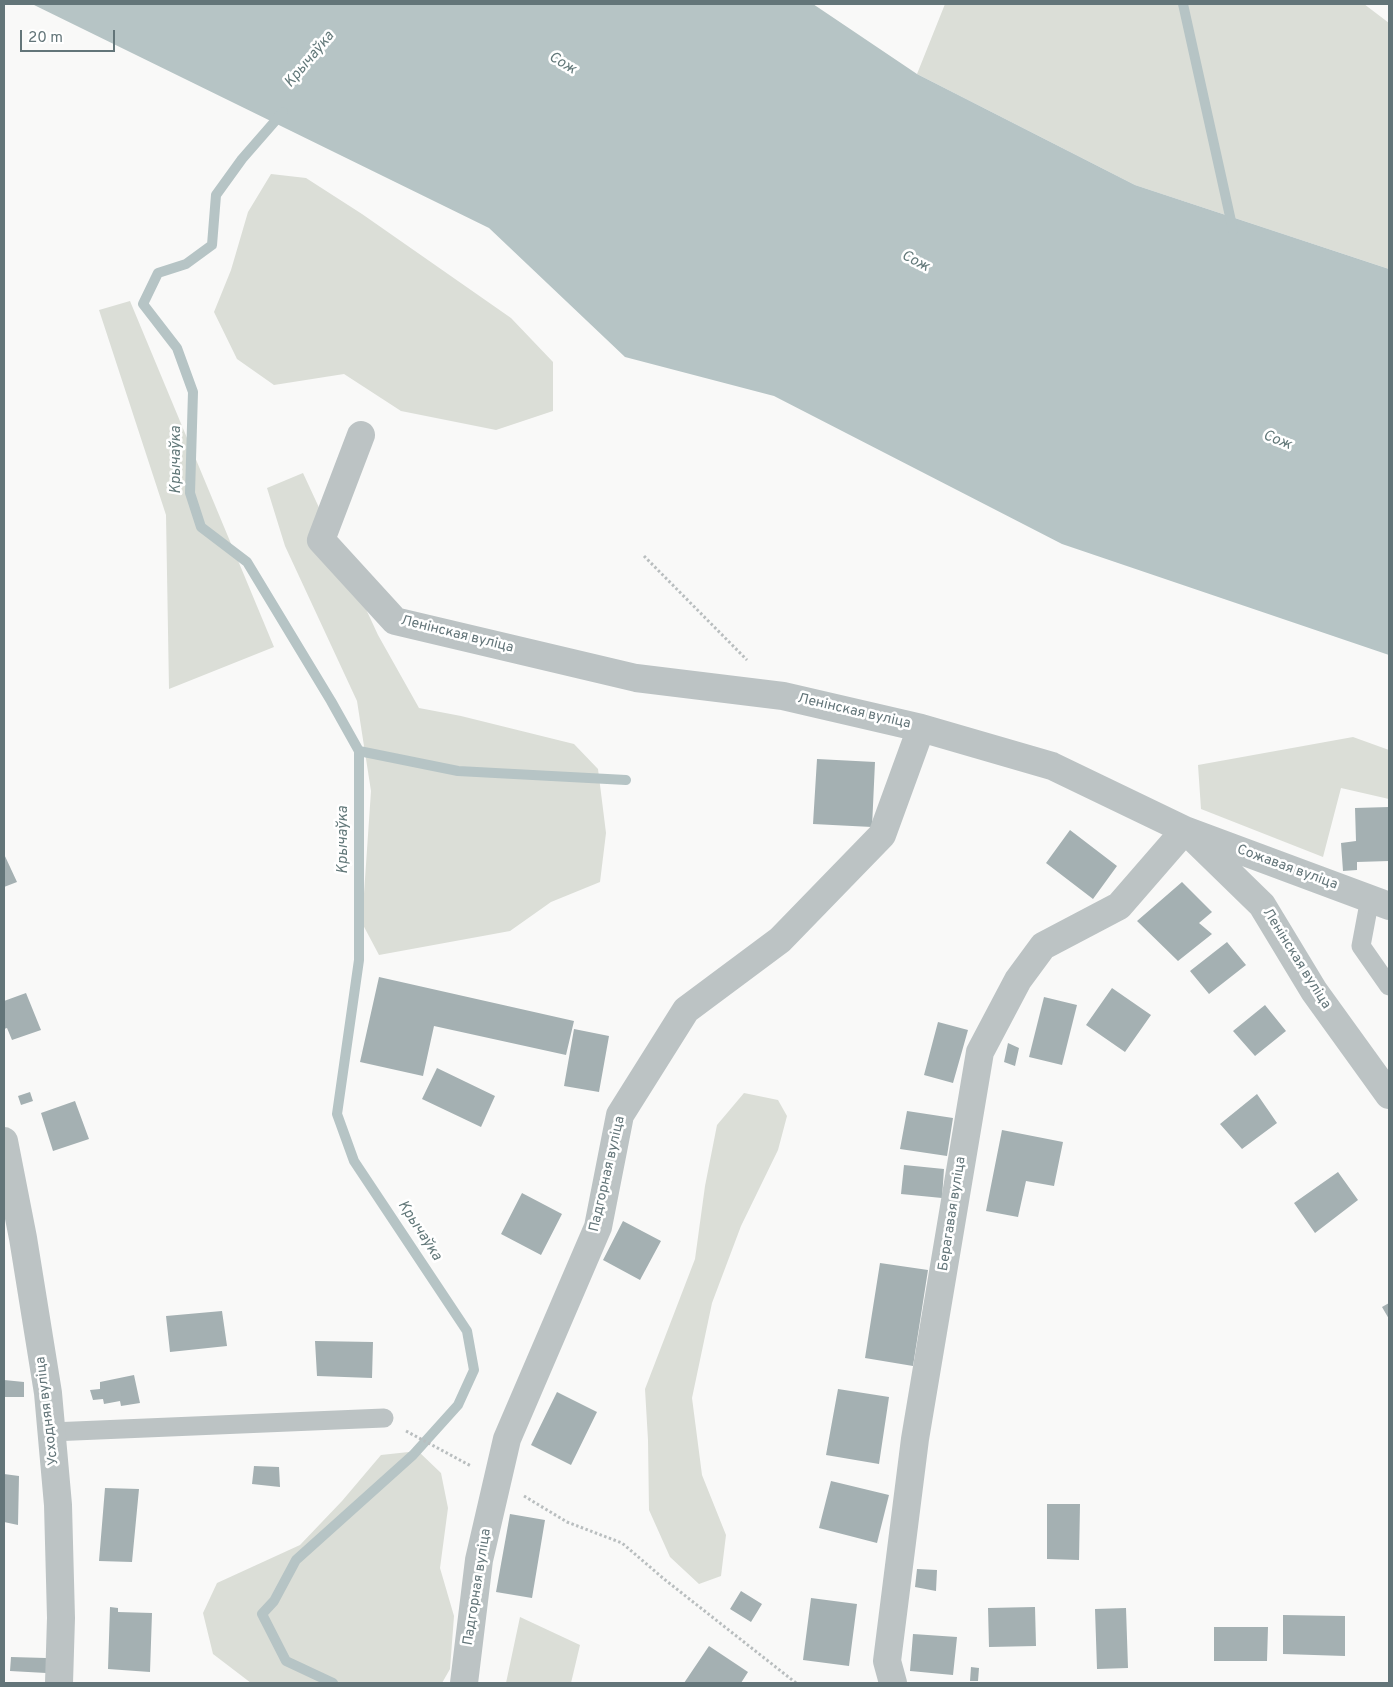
<!DOCTYPE html>
<meta charset="utf-8">
<style>
body{margin:0}
#map{position:relative;width:1393px;height:1687px;overflow:hidden;background:#f9f9f8;font-family:Overpass,sans-serif}
canvas{display:block}
.frame{position:absolute;inset:0;border:5px solid #637579;pointer-events:none}
.scale{position:absolute;left:20px;top:30px;width:95px;height:22px;box-sizing:border-box;border:2px solid #637579;border-top:0;padding-left:6px;font-size:15px;line-height:18px;white-space:nowrap;color:#637579;-webkit-text-stroke:4px #fff;paint-order:stroke}
</style>
<div id="map">
<canvas width="1393" height="1687"></canvas>
<div class="frame"></div>
<div class="scale">20 m</div>
</div>
<script>
const context = document.querySelector('canvas').getContext('2d');
context.lineJoin = 'round';
function fillPath(path, color) {
  context.fillStyle = color;
  context.fill(path, 'evenodd');
}
function toPath(rows) {
  const path = new Path2D();
  for (const r of rows) {
    path.moveTo(r[0], r[1]);
    for (let i = 2; i < r.length; i += 2) path.lineTo(r[i], r[i + 1]);
  }
  return path;
}
function stroke(path, color, width, dash) {
  context.strokeStyle = color;
  context.lineWidth = width;
  context.lineCap = dash ? 'butt' : 'round';
  context.setLineDash(dash || []);
  context.stroke(path);
}
function label(font, color, halo, rows, align = 'center') {
  context.font = font + ' Overpass,sans-serif';
  context.lineWidth = 5;
  context.setLineDash([]);
  context.textBaseline = 'middle';
  context.strokeStyle = halo;
  context.fillStyle = color;
  for (const [text, x, y, turn = 0] of rows) {
    context.save();
    context.translate(x, y);
    context.rotate((+turn || 0) * Math.PI / 180);
    context.textAlign = isNaN(turn) ? turn : align;
    if (halo) context.strokeText(text, 0, 0);
    context.fillText(text, 0, 0);
    context.restore();
  }
}
const green = toPath([
 [945,4,1364,4,1389,23,1389,269,1135,185,917,74],
 [271,174,306,178,362,214,511,318,553,362,553,411,496,430,401,411,344,374,274,385,237,359,214,312,231,270,248,212],
 [130,301,274,647,169,689,166,515,99,310],
 [303,473,378,635,419,708,461,716,574,744,598,769,606,833,600,882,551,902,510,931,379,955,362,923,371,791,357,701,285,546,267,488],
 [1353,737,1389,750,1389,799,1341,788,1323,857,1201,809,1198,765],
 [744,1093,778,1100,787,1116,778,1150,741,1226,712,1303,692,1398,702,1475,726,1535,721,1576,699,1584,670,1557,649,1510,648,1440,645,1389,695,1259,705,1186,717,1125],
 [418,1451,441,1473,448,1508,440,1568,454,1616,450,1669,442,1683,251,1683,213,1654,203,1613,217,1583,300,1545,342,1501,381,1455],
 [520,1617,580,1645,571,1683,506,1683]
]);
const water = toPath([
 [32,4,813,4,917,74,1135,185,1389,269,1389,655,1062,544,774,396,625,357,489,228]
]);
const stream = toPath([
 [1183,4,1233,230],
 [283,112,242,159,216,195,212,245,186,264,158,273,143,304,177,348,193,392,190,493,201,527,247,562,331,701,359,751,359,960,337,1114,354,1161,467,1331,474,1370,458,1405,413,1455,296,1560,274,1601,262,1614,286,1661,333,1683],
 [359,751,458,771,626,780]
]);
const building = toPath([
 [817,759,875,762,872,827,813,824],
 [1389,807,1389,861,1357,862,1357,870,1343,871,1341,843,1356,841,1355,808],
 [1070,830,1117,866,1093,899,1046,863],
 [4,854,17,882,4,887],
 [1182,882,1212,912,1199,923,1212,934,1178,961,1137,921],
 [1227,942,1246,965,1209,994,1190,971],
 [379,977,574,1021,566,1055,434,1026,423,1076,360,1062],
 [1112,988,1151,1015,1125,1052,1086,1025],
 [26,993,41,1030,12,1040,7,1028,4,1029,4,1001],
 [1044,997,1077,1005,1062,1065,1029,1057],
 [1265,1005,1286,1031,1255,1056,1233,1031],
 [938,1022,968,1030,953,1083,924,1075],
 [574,1029,609,1036,599,1092,564,1086],
 [1008,1043,1019,1048,1015,1066,1004,1062],
 [437,1068,495,1096,481,1127,422,1099],
 [30,1092,33,1101,21,1105,18,1096],
 [1257,1094,1277,1123,1242,1149,1220,1124],
 [75,1101,89,1139,53,1151,41,1113],
 [907,1111,953,1118,947,1156,900,1149],
 [1002,1130,1063,1142,1054,1186,1026,1181,1018,1217,986,1211],
 [904,1165,944,1169,942,1198,901,1194],
 [1338,1172,1358,1200,1315,1233,1294,1203],
 [522,1193,562,1214,541,1255,501,1234],
 [623,1221,661,1241,640,1280,603,1260],
 [880,1263,928,1270,913,1366,865,1358],
 [1389,1303,1389,1319,1382,1307],
 [222,1311,227,1346,170,1352,166,1316],
 [315,1341,373,1342,372,1378,317,1376],
 [134,1375,140,1403,121,1406,120,1401,104,1404,103,1399,93,1400,90,1390,100,1389,100,1382],
 [4,1380,24,1382,24,1397,4,1397],
 [838,1389,889,1397,879,1464,826,1455],
 [557,1392,597,1412,571,1465,531,1445],
 [254,1466,279,1467,280,1487,252,1484],
 [4,1474,19,1476,18,1525,4,1522],
 [831,1481,889,1495,877,1543,819,1528],
 [105,1488,139,1489,132,1562,99,1561],
 [1047,1504,1080,1504,1079,1560,1047,1559],
 [510,1514,545,1520,532,1598,496,1592],
 [917,1569,937,1570,936,1591,915,1587],
 [741,1591,762,1604,751,1622,730,1609],
 [811,1598,857,1604,849,1666,803,1660],
 [110,1607,118,1608,118,1612,152,1613,150,1672,108,1669],
 [1035,1607,1036,1646,989,1647,988,1608],
 [1126,1608,1128,1668,1097,1669,1095,1609],
 [1283,1615,1345,1616,1345,1656,1283,1654],
 [1214,1627,1268,1627,1267,1661,1214,1661],
 [913,1634,957,1637,953,1675,910,1671],
 [709,1646,748,1672,741,1683,684,1683],
 [11,1657,46,1658,46,1673,10,1671],
 [971,1667,979,1668,978,1681,970,1681]
]);
const path = toPath([
 [644,556,747,660],
 [406,1431,471,1466],
 [524,1496,567,1522,622,1543,664,1579,796,1683]
]);
const lane = toPath([
 [1370,898,1361,946,1389,986],
 [51,1432,384,1418]
]);
const street = toPath([
 [361,435,321,540,395,621,636,678,783,696,921,728,1052,766,1185,830,1262,905,1314,991,1389,1095],
 [4,1141,23,1238,48,1393,58,1505,61,1618,59,1683],
 [464,1683,479,1560,507,1439,598,1227,620,1115,686,1010,780,940,882,835,921,728],
 [893,1683,887,1661,915,1439,980,1052,1018,980,1043,946,1119,906,1185,830,1389,906]
]);
const streetNames = [
 ["Ленінская вуліца",457,635,14],
 ["Ленінская вуліца",854,712,13],
 ["Сожавая вуліца",1287,868,20],
 ["Ленінская вуліца",1296,959,58],
 ["Падгорная вуліца",608,1174,-77],
 ["Берагавая вуліца",953,1214,-81],
 ["Усходняя вуліца",48,1411,-97],
 ["Падгорная вуліца",478,1587,-81]
];
const waterNames = [
 ["Крычаўка",310,60,-50],
 ["Сож",562,64,31],
 ["Сож",915,262,27],
 ["Сож",1277,441,22],
 ["Крычаўка",177,460,-90],
 ["Крычаўка",344,840,-90],
 ["Крычаўка",419,1231,57]
];
fillPath(green, '#dbded7');
fillPath(water, '#b6c4c5');
stroke(stream, '#b6c4c5', 10);
fillPath(building, '#a4b0b2');
stroke(path, '#b9bebf', 3, [2.5, 2.5]);
stroke(lane, '#bcc3c4', 19);
stroke(street, '#bcc3c4', 28);
label('14px', '#637579', '#fff', streetNames);
label('italic 15px', '#627879', '#fff', waterNames);
</script>
